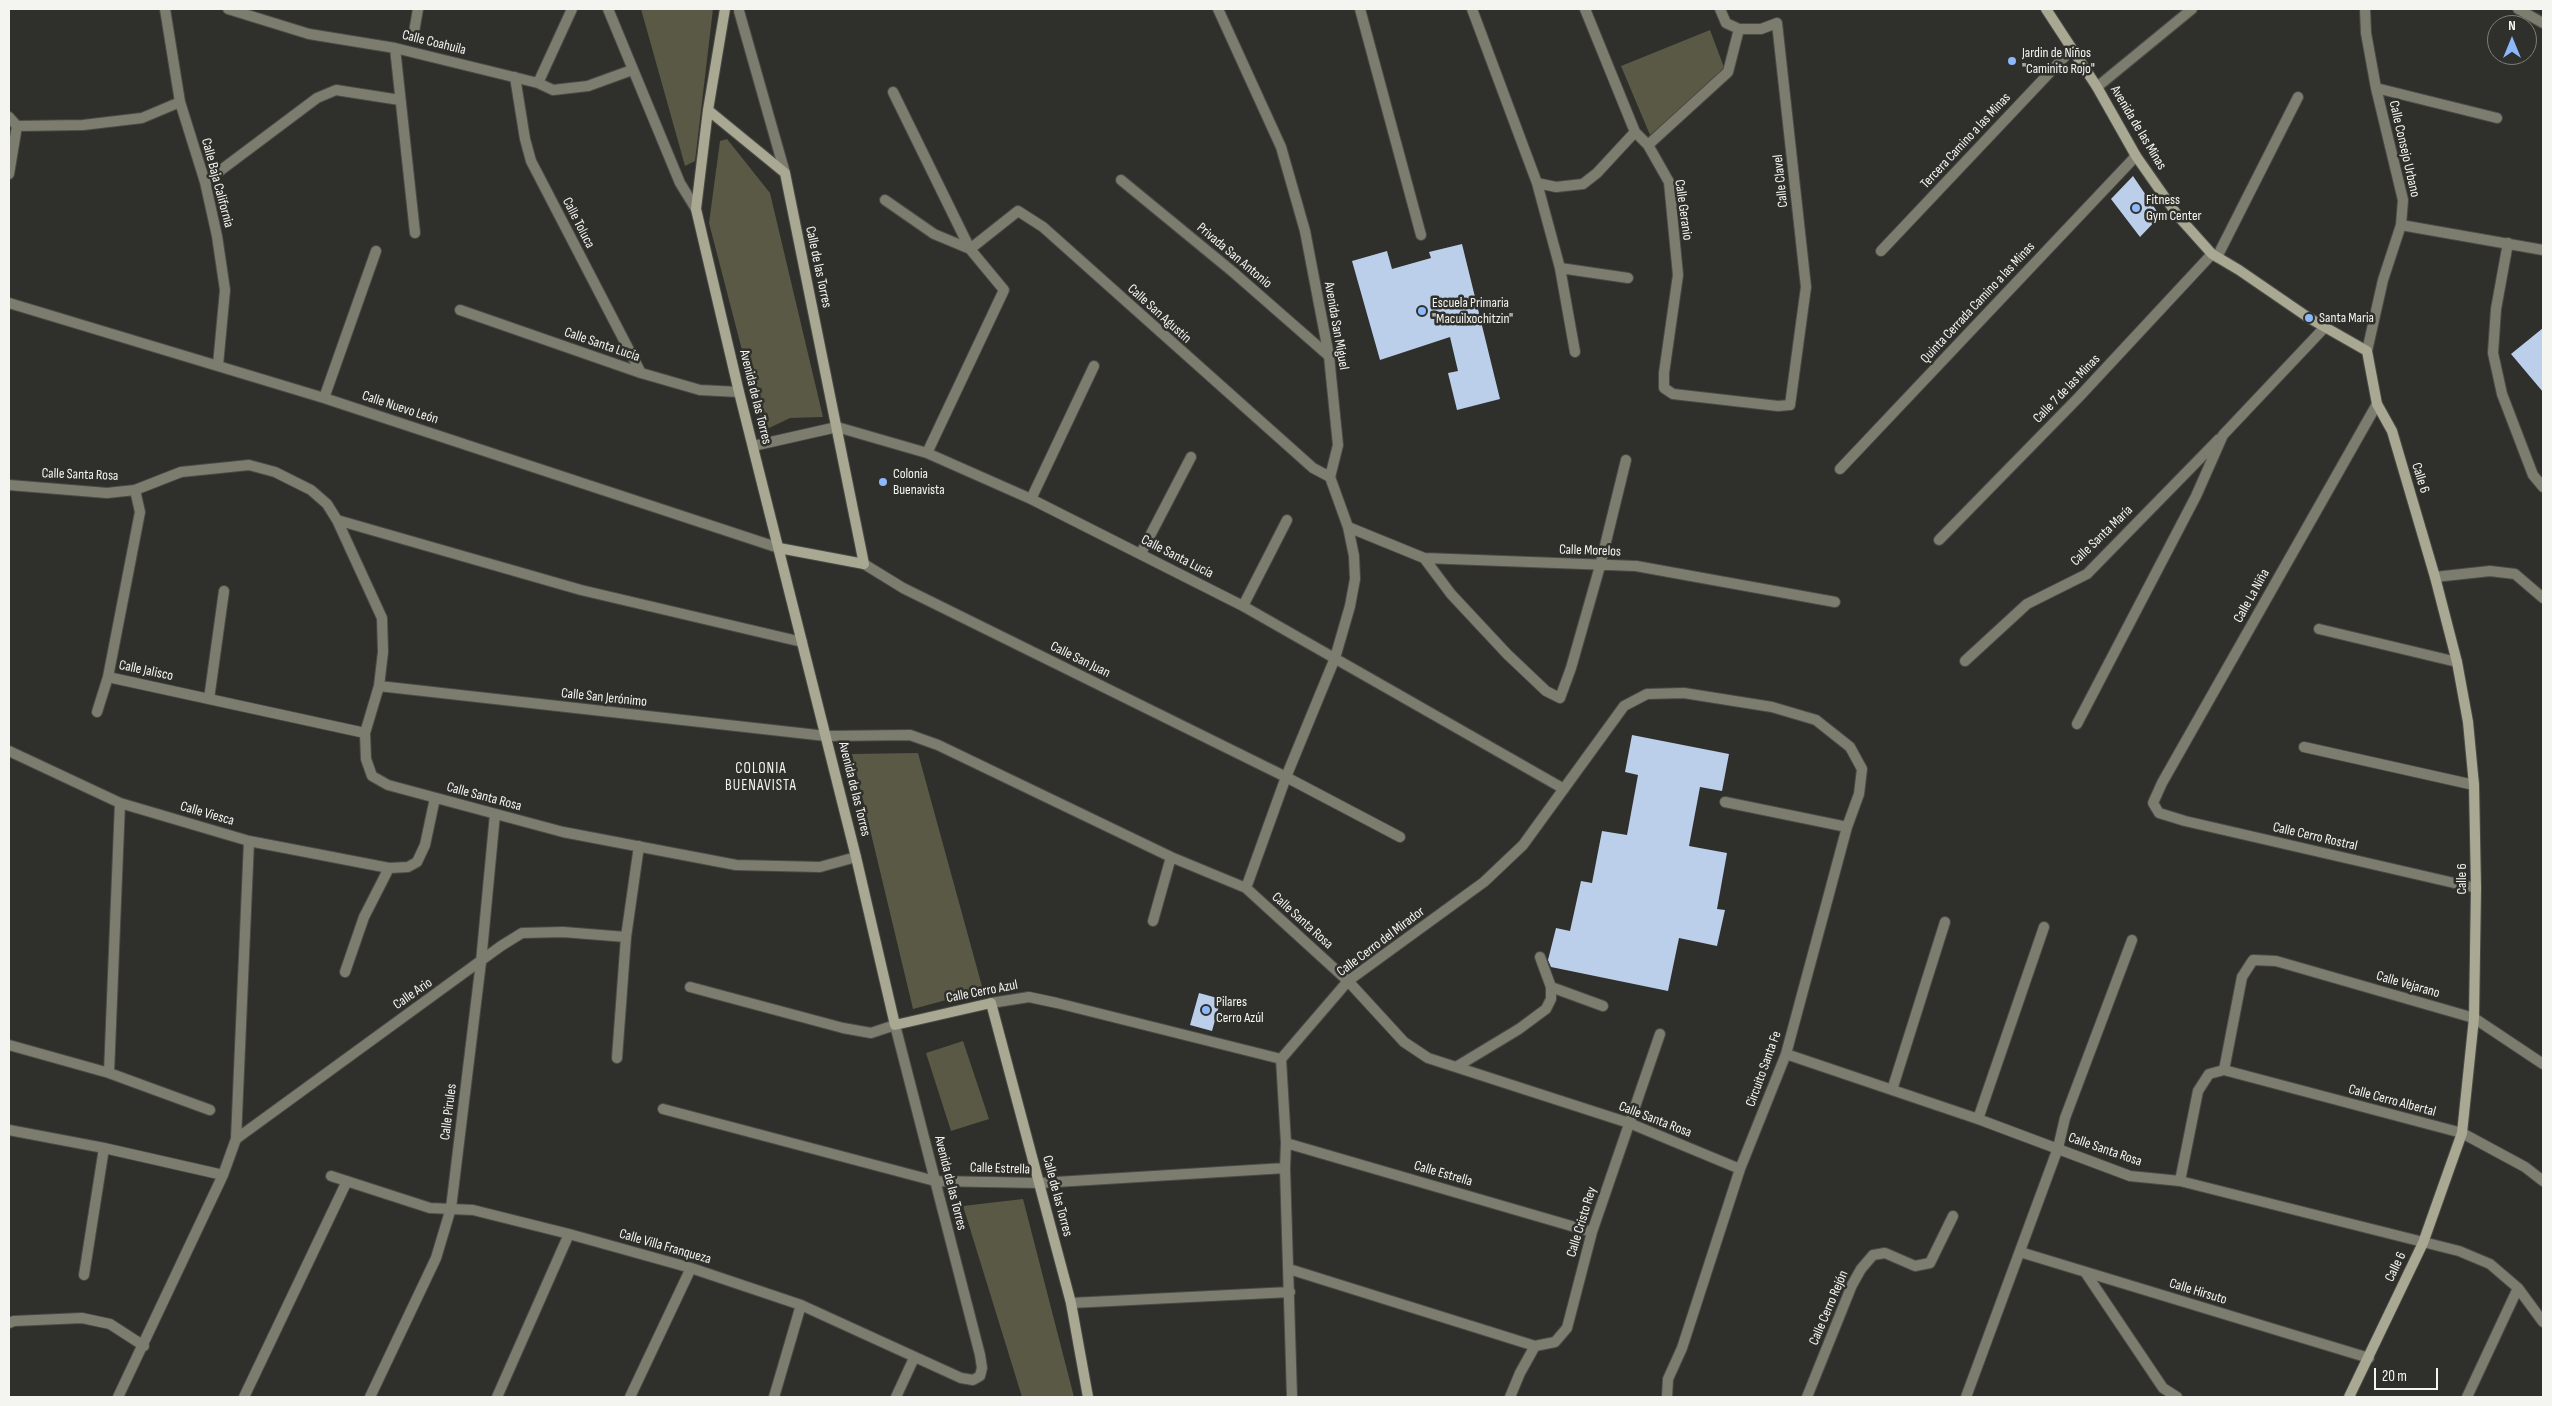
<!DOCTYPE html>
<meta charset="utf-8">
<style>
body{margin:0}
#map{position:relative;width:2552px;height:1406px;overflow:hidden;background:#2f2f2b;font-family:"Sofia Sans Condensed",sans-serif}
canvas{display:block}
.frame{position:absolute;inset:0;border:10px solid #f4f4f1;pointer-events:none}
.north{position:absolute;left:2487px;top:15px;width:50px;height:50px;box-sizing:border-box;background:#2f2f2b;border:1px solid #7e7e7a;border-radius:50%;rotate:0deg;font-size:14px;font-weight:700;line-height:20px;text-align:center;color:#f4f4f1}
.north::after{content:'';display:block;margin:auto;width:18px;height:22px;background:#8bb9fc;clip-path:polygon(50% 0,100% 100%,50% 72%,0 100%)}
.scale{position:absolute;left:2374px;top:1368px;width:64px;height:22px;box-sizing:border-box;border:2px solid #f4f4f1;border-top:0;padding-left:6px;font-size:15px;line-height:18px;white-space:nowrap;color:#f4f4f1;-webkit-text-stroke:4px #2f2f2b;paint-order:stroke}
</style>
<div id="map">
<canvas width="2552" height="1406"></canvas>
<div class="frame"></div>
<div class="north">N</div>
<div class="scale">20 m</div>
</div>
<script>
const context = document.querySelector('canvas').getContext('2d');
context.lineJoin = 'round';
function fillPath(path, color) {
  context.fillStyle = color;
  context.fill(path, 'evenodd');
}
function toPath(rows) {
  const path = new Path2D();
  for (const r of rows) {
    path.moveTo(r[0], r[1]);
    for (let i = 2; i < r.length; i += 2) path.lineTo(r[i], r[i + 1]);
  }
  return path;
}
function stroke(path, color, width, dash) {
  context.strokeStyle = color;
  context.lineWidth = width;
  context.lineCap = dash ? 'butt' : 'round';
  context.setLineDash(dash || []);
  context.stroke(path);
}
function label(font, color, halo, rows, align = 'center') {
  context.font = font + ' "Sofia Sans Condensed",sans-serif';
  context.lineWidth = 5;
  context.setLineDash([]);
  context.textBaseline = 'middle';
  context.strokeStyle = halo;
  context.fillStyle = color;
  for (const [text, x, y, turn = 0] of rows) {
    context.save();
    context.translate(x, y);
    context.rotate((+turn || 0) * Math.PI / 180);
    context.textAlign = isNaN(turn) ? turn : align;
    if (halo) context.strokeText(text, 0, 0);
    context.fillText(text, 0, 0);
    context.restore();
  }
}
const green = toPath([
 [641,9,713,9,695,161,685,166],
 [1710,30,1725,70,1650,135,1621,66],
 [727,139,770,193,823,417,790,418,763,431,709,223,720,141],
 [918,753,983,990,913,1009,852,754],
 [963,1041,989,1119,951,1131,926,1053],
 [1023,1199,1074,1397,1022,1397,963,1206]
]);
const building = toPath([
 [2133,176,2160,216,2140,237,2111,199],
 [1462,244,1500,399,1457,410,1448,373,1458,371,1450,337,1380,360,1352,261,1387,251,1392,269,1431,258,1429,252],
 [2543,328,2543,392,2511,354],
 [1632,735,1729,754,1722,791,1700,787,1689,846,1727,853,1717,909,1725,910,1717,946,1679,938,1668,991,1551,967,1548,960,1556,928,1570,931,1581,881,1592,883,1602,831,1627,835,1638,775,1625,772],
 [1199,993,1221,999,1212,1031,1190,1025]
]);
const street = toPath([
 [165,9,180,102,205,182,217,236,225,290,218,365],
 [228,9,309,34,395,48,538,83,553,90,588,86,632,70],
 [608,9,680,183,696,209],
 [1218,9,1281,147,1305,231,1329,356,1338,445,1330,477,1348,527,1354,556,1355,579,1350,606,1335,658,1286,777,1246,888],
 [1360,9,1421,235],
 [1472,9,1537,183,1560,268,1575,352],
 [1585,9,1635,132,1648,145,1669,182,1678,275,1664,373,1664,388,1673,394,1778,406,1790,405,1806,287,1777,23,1761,29,1739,29,1726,23,1720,9],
 [2365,9,2366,33,2376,88,2403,200,2401,225,2383,280,2367,351],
 [2518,9,2543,23],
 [739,11,785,173],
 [414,32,418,9],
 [395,48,415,233],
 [515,77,525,139,531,161,641,373],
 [538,83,572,9],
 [2097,87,2192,9],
 [2376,88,2497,118],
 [893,92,970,249],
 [9,117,17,126,9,174],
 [17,126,83,125,142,118,180,102],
 [1648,145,1728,72,1739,29],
 [1121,180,1233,272,1329,356],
 [205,182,317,98,336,90,400,100],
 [1537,183,1556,187,1583,184,1597,173,1635,132],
 [885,200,934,234,970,249,1004,290,927,453],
 [2401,225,2543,250],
 [2508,243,2496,309,2493,353,2502,394,2533,475,2543,487],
 [970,249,1018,211,1043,227,1313,468,1330,477],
 [1881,251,2071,50],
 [2217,257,2298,97],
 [1560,268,1628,278],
 [9,303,324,398,779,548],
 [460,310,641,373,700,390,739,392],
 [324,398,376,251],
 [2377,404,2162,783,2153,803,2159,813,2185,821,2476,888],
 [753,446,837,427,927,453,1031,499,1243,606,1564,789],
 [1840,469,2136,156],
 [9,485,107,493,135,490,181,472,249,465,275,472,311,490,327,504,337,520,382,618,383,652,379,686,365,733,366,759,372,776,388,785,563,832,736,865,820,867,856,857],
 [135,490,140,512,108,677,365,733],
 [1031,499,1094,366],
 [337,520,581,590,802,642],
 [1348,527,1424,558,1636,566,1835,602],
 [1939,540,2078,398,2212,254],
 [1141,553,1191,457],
 [1424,558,1451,594,1507,654,1546,691,1560,698,1571,668,1600,566,1626,460],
 [864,564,903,588,1286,777,1400,837],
 [2435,577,2490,571,2515,574,2543,598],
 [1243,606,1287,520],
 [2319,629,2457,662],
 [1965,661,2027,604,2087,574,2219,439],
 [379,686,826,736,910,735,938,745,1171,857,1246,888,1348,981,1404,1042,1428,1058,1629,1123,1740,1169],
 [209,699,224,591],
 [97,712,108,677],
 [2077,724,2196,496,2223,435,2325,327],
 [2304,747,2474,785],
 [9,751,120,803,249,841,389,868,408,867,417,862,425,845,435,798],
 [1725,802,1847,827],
 [1153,921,1171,857],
 [345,972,364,917,389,868],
 [1551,987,1603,1006],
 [991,1003,1029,997,1057,1003,1281,1059],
 [9,1045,109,1073,210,1110],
 [1786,1054,1978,1119,2130,1176,2180,1181,2459,1251,2490,1264,2518,1288,2543,1322],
 [617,1058,626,937,639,846],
 [1456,1067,1519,1029,1546,1009,1551,999,1551,987,1540,957],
 [2224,1070,2462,1133,2525,1167,2543,1181],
 [109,1073,120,803],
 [1892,1090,1945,922],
 [663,1109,935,1181,1040,1183,1285,1168],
 [1978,1119,2044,927],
 [9,1130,104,1148,223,1175],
 [236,1139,249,841],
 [1286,1143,1592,1232],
 [331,1176,430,1208,473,1210,569,1234,691,1268,801,1305,961,1378,973,1380,980,1376,982,1368,980,1355,895,1025,871,1033,843,1028,690,987],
 [2180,1181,2198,1091,2209,1074,2224,1070,2242,977,2253,960,2276,961,2474,1018,2543,1064],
 [2020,1252,2369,1358],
 [1289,1269,1535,1346],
 [2085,1272,2163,1388,2177,1397],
 [84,1275,104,1148],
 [1071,1303,1290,1292],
 [9,1323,14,1321,82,1318,110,1324,144,1346],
 [118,1397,223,1175,236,1139,501,946,522,933,563,932,626,937],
 [244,1397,347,1181],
 [370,1397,436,1258,451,1208,481,962,495,814],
 [497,1397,569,1234],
 [630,1397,691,1268],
 [774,1397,801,1305],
 [896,1397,914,1358],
 [1292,1397,1285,1168,1286,1143,1281,1059,1348,981,1484,882,1523,845,1624,706,1647,694,1684,693,1772,707,1816,720,1850,747,1862,769,1859,794,1847,827,1786,1054,1740,1169,1682,1348,1668,1379,1667,1397],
 [1510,1397,1520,1373,1535,1346,1555,1342,1567,1328,1592,1232,1660,1034],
 [1807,1397,1852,1285,1861,1269,1873,1255,1885,1253,1915,1266,1930,1263,1953,1216],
 [1966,1397,2058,1148,2065,1118,2132,940],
 [2467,1397,2518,1288]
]);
const secondary = toPath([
 [725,9,708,110,785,173,864,564,779,548],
 [2046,9,2097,87,2136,156,2178,216,2212,254,2239,270,2309,318,2367,351,2377,404,2392,431,2435,577,2457,662,2468,722,2474,785,2476,888,2474,1018,2462,1133,2423,1243,2349,1397],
 [708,110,696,209,739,392,856,857,895,1025,991,1003,1071,1303,1088,1397]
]);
const markers = [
 [2012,61,5,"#8bb9fc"],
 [2136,208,5,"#8bb9fc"],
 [1422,311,5,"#8bb9fc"],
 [2309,318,5,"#8bb9fc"],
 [883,482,5,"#8bb9fc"],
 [1206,1010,5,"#8bb9fc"]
];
const streetNames = [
 ["Calle Coahuila",434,43,14],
 ["Avenida de las Minas",2138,128,59],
 ["Tercera Camino a las Minas",1966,141,-47],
 ["Calle Consejo Urbano",2404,149,77],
 ["Calle Clavel",1781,181,-96],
 ["Calle Baja California",217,183,75],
 ["Calle Geranio",1683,210,82],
 ["Calle Toluca",578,223,63],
 ["Privada San Antonio",1234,256,40],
 ["Calle de las Torres",818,267,78],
 ["Quinta Cerrada Camino a las Minas",1978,303,-47],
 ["Calle San Agustín",1159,314,42],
 ["Avenida San Miguel",1336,326,80],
 ["Calle Santa Lucía",602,345,19],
 ["Calle 7 de las Minas",2067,389,-46],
 ["Avenida de las Torres",755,397,76],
 ["Calle Nuevo León",400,408,18],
 ["Calle Santa Rosa",80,475,2],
 ["Calle 6",2420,478,73],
 ["Calle Santa María",2102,536,-44],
 ["Calle Morelos",1590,551,2],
 ["Calle Santa Lucía",1177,557,27],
 ["Calle La Niña",2252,596,-61],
 ["Calle San Juan",1080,660,26],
 ["Calle Jalisco",146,671,12],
 ["Calle San Jerónimo",604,698,6],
 ["Avenida de las Torres",854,789,76],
 ["Calle Santa Rosa",484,797,15],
 ["Calle Viesca",207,814,16],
 ["Calle Cerro Rostral",2315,837,13],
 ["Calle 6",2462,879,-90],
 ["Calle Santa Rosa",1302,921,42],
 ["Calle Cerro del Mirador",1381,942,-37],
 ["Calle Vejarano",2408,985,16],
 ["Calle Cerro Azul",982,992,-11],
 ["Calle Ario",413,994,-35],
 ["Circuito Santa Fe",1764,1069,-70],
 ["Calle Cerro Albertal",2392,1101,15],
 ["Calle Pirules",449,1112,-83],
 ["Calle Santa Rosa",1655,1120,21],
 ["Calle Santa Rosa",2105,1150,19],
 ["Calle Estrella",1000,1169,2],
 ["Calle Estrella",1443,1174,16],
 ["Avenida de las Torres",950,1183,76],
 ["Calle de las Torres",1057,1196,75],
 ["Calle Cristo Rey",1582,1222,-73],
 ["Calle Villa Franqueza",665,1247,16],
 ["Calle 6",2396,1267,-65],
 ["Calle Hirsuto",2198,1292,17],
 ["Calle Cerro Rejón",1829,1308,-67]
];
const poiNames = [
 ["Jardin de Niños",2022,53],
 ["\"Caminito Rojo\"",2022,69],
 ["Fitness",2146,200],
 ["Gym Center",2146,216],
 ["Escuela Primaria",1432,303],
 ["\"Macuilxochitzin\"",1432,319],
 ["Santa Maria",2319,318],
 ["Colonia",893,474],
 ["Buenavista",893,490],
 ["Pilares",1216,1002],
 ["Cerro Azúl",1216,1018]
];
const neighbourhoodNames = [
 ["COLONIA",761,769],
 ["BUENAVISTA",761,786]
];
fillPath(green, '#5a5946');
fillPath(building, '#bbceea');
stroke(street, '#4b4b47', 12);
stroke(secondary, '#4b4b47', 12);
stroke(street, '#7d7d6f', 10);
stroke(secondary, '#a9a993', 10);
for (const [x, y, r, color] of markers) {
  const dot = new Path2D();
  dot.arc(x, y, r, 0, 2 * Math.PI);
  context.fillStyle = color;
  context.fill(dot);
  stroke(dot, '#2f2f2b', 2);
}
label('14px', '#f4f4f1', '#2f2f2b', streetNames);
label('14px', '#f4f4f1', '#2f2f2b', poiNames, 'left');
context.letterSpacing = '1px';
label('15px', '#f4f4f1', '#2f2f2b', neighbourhoodNames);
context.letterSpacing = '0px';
</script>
